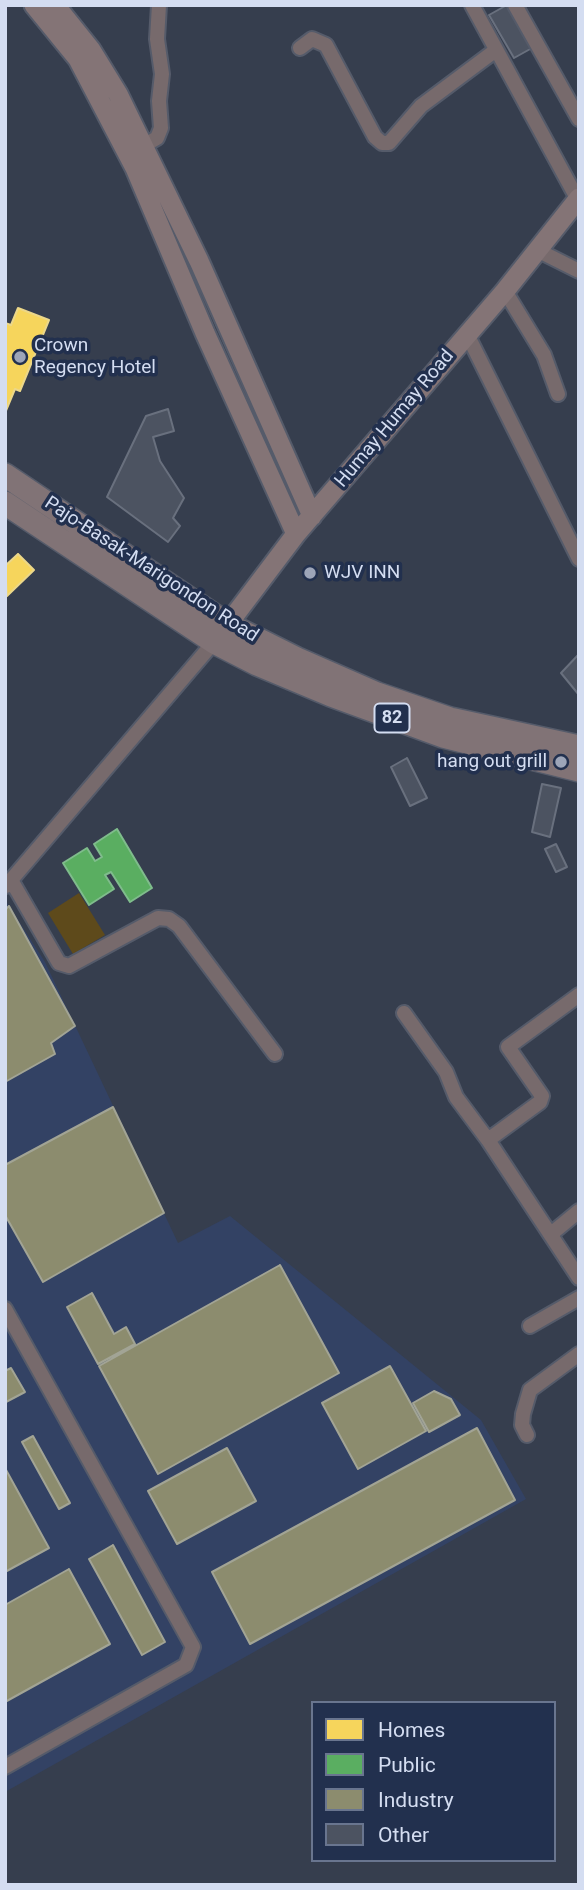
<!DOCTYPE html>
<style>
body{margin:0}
#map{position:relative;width:584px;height:1890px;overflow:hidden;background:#363e4e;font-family:Roboto,sans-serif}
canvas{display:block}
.frame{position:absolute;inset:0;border:7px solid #d4ddf1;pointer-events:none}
.legend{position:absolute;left:311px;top:1701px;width:245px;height:161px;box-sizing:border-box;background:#22304e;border:2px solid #69758f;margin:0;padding:9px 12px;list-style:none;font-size:21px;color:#d4ddf1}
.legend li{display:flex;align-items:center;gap:14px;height:35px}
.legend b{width:35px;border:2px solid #69758f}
</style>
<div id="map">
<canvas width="584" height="1890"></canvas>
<div class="frame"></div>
<ul class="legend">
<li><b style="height:19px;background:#f6d55c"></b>Homes</li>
<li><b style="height:19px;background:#5aae61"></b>Public</li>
<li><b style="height:19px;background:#8c8c6e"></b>Industry</li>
<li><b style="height:19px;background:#4c5361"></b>Other</li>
</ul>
</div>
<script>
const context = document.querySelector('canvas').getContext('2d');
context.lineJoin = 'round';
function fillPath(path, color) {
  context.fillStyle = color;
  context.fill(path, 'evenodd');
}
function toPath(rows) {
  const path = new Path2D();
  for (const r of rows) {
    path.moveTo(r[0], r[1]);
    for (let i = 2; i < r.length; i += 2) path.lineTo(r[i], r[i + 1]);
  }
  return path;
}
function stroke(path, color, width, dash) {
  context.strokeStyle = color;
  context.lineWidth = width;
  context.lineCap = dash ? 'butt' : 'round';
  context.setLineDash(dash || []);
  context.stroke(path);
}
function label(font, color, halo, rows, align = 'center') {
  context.font = font + ' Roboto,sans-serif';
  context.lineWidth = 7;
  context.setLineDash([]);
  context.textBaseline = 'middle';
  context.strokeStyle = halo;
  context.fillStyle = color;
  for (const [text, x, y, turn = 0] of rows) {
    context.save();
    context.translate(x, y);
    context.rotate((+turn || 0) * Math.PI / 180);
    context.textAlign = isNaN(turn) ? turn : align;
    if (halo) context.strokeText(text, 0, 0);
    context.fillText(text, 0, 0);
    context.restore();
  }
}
const built = toPath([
 [5,900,45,962,178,1243,230,1216,481,1420,526,1499,5,1792]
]);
const green = toPath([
 [79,893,105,935,73,954,48,913]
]);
const homes = toPath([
 [18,308,49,320,20,391,15,389,5,413,5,323,11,325,18,308],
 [18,554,34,570,7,596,5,566,18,554]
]);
const public = toPath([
 [117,829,152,888,130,902,111,872,105,875,114,889,89,905,63,863,87,848,95,861,102,857,94,844,117,829]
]);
const industry = toPath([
 [9,906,75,1026,51,1043,55,1054,5,1082,5,910,9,906],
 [113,1107,164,1213,43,1282,5,1215,5,1165,113,1107],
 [280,1265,339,1373,158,1474,99,1366,280,1265],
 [92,1293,114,1334,126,1327,135,1344,98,1364,67,1307,92,1293],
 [390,1366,426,1431,358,1469,322,1403,390,1366],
 [11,1368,25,1392,6,1402,5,1371,11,1368],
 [434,1391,451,1399,460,1415,429,1432,413,1403,434,1391],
 [477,1428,515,1500,250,1644,212,1572,477,1428],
 [33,1436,70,1503,59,1509,22,1442,33,1436],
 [227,1448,256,1501,177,1544,148,1491,227,1448],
 [5,1468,49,1548,5,1572,5,1468],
 [113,1545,165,1642,142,1655,89,1559,113,1545],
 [69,1569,110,1644,5,1702,5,1605,69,1569]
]);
const building = toPath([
 [507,5,532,48,514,58,489,15,507,5],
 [168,409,174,431,153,437,160,461,184,498,173,518,180,526,168,542,107,497,146,416,168,409],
 [579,654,579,695,561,673,579,654],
 [407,758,427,798,410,806,391,767,407,758],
 [542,784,561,788,550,837,532,832,542,784],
 [556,844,567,867,556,872,545,849,556,844]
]);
const street = toPath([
 [472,5,578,200],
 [515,5,579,119],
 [300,48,312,39,326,45,375,137,382,143,389,143,421,106,496,50],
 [143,146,157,138,161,128,159,101,162,74,157,39,159,5],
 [537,250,579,271],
 [505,291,544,355,558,394],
 [467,334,579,559],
 [11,880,59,963,69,966,158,918,169,919,179,926,275,1054],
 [6,886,214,642],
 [404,1013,446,1072,456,1097,488,1140,579,1278],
 [488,1140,540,1102,542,1096,508,1047,579,995],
 [551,1234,579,1211],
 [5,1309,193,1647,186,1665,5,1767],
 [530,1326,579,1298],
 [527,1435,522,1425,523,1414,530,1390,579,1354]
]);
const secondary = toPath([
 [34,5,78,59,135,168,205,333,296,534],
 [55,5,91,50,118,94,199,261,312,516],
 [219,636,296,534,505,291,579,198]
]);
const primary = toPath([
 [5,475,227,624,297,659,377,694,450,719,579,747],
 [5,503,214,642,257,664,331,695,443,736,579,770]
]);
const markers = [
 [20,357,7,"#9da5b8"],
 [310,573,7,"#9da5b8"],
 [561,762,7,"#9da5b8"]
];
const shields = [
 [392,718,35]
];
const shieldNames = [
 ["82",392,718]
];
const poiNames = [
 ["Crown",34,346],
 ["Regency Hotel",34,368],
 ["WJV INN",324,573],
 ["hang out grill",547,762,"right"]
];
const streetNames = [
 ["Humay Humay Road",395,419,-50],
 ["Pajo-Basak-Marigondon Road",151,570,33]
];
fillPath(built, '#334264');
fillPath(green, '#5e4a1b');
fillPath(homes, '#f6d55c');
stroke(homes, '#ecd789', 2);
fillPath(public, '#5aae61');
stroke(public, '#7fbc8c', 2);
fillPath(industry, '#8c8c6e');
stroke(industry, '#a2a495', 2);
fillPath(building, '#4c5361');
stroke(building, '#69707e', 2);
stroke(street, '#555b6a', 18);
stroke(secondary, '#555b6a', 23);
stroke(primary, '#555b6a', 26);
stroke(street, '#776a6c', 14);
stroke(secondary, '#847476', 19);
stroke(primary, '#817376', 23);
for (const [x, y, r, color] of markers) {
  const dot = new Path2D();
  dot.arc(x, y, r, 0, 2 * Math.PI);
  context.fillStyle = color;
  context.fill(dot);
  stroke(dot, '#22304e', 2.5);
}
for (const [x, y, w] of shields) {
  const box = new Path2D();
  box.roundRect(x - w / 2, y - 14.5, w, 29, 5);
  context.fillStyle = '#22304e';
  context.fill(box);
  stroke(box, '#d4ddf1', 2);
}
label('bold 18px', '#d4ddf1', null, shieldNames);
label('19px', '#d4ddf1', '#22304e', poiNames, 'left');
label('19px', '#d4ddf1', '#22304e', streetNames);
</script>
